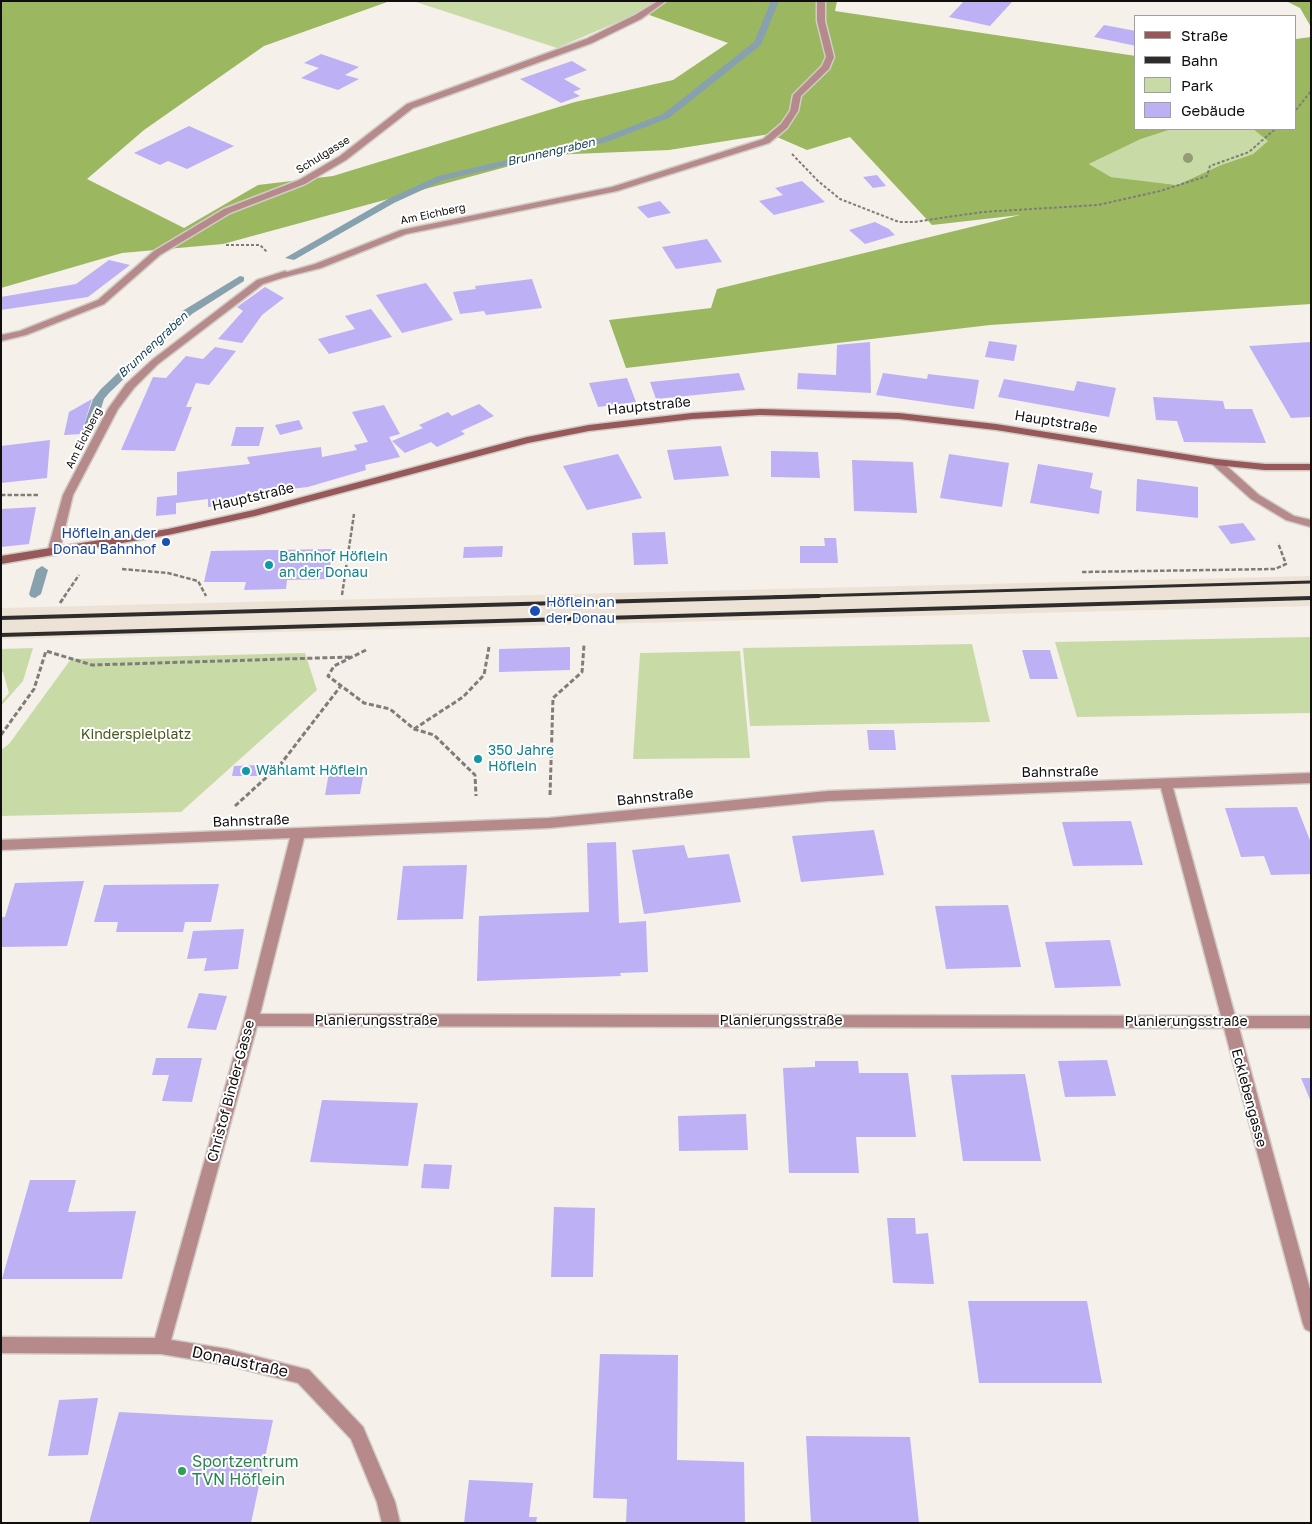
<!DOCTYPE html>
<meta charset="utf-8">
<style>
body{margin:0}
#map{position:relative;width:1312px;height:1524px;overflow:hidden;background:#f5f0ea;font-family:"Golos Text",sans-serif}
canvas{display:block}
.frame{position:absolute;inset:0;border:2px solid #110f0e;pointer-events:none}
.legend{position:absolute;left:1134px;top:15px;width:162px;height:115px;box-sizing:border-box;background:#fff;border:1px solid #a09f9f;margin:0;padding:6px 9px;list-style:none;font-size:15px;color:#110f0e}
.legend li{display:flex;align-items:center;gap:10px;height:25px}
.legend b{width:25px;border:1px solid #a09f9f}
</style>
<div id="map">
<canvas width="1312" height="1524"></canvas>
<div class="frame"></div>
<ul class="legend">
<li><b style="height:6px;background:#965859"></b>Straße</li>
<li><b style="height:6px;background:#2f2d2b"></b>Bahn</li>
<li><b style="height:14px;background:#c8dba7"></b>Park</li>
<li><b style="height:14px;background:#beb0f4"></b>Gebäude</li>
</ul>
</div>
<script>
const context = document.querySelector('canvas').getContext('2d');
context.lineJoin = 'round';
function fillPath(path, color) {
  context.fillStyle = color;
  context.fill(path, 'evenodd');
}
function toPath(rows) {
  const path = new Path2D();
  for (const r of rows) {
    path.moveTo(r[0], r[1]);
    for (let i = 2; i < r.length; i += 2) path.lineTo(r[i], r[i + 1]);
  }
  return path;
}
function stroke(path, color, width, dash) {
  context.strokeStyle = color;
  context.lineWidth = width;
  context.lineCap = dash ? 'butt' : 'round';
  context.setLineDash(dash || []);
  context.stroke(path);
}
function label(font, color, halo, rows, align = 'center') {
  context.font = font + ' "Golos Text",sans-serif';
  context.lineWidth = 4;
  context.setLineDash([]);
  context.textBaseline = 'middle';
  context.strokeStyle = halo;
  context.fillStyle = color;
  for (const [text, x, y, turn = 0] of rows) {
    context.save();
    context.translate(x, y);
    context.rotate((+turn || 0) * Math.PI / 180);
    context.textAlign = isNaN(turn) ? turn : align;
    if (halo) context.strokeText(text, 0, 0);
    context.fillText(text, 0, 0);
    context.restore();
  }
}
const built = toPath([
 [1311,576,1311,606,1,639,1,608]
]);
const green = toPath([
 [413,1,654,1,641,12,557,48],
 [1172,129,1253,129,1269,141,1253,154,1221,165,1177,185,1111,177,1089,164,1141,139],
 [1311,637,1311,713,1077,717,1055,642],
 [972,644,990,722,750,726,743,648],
 [33,648,23,681,1,706,1,702,9,693,3,672,1,672,1,649],
 [740,651,750,758,633,759,640,653],
 [305,653,317,690,181,812,1,816,1,750,9,744,71,659]
]);
const forest = toPath([
 [1,1,390,1,264,46,144,130,87,179,184,228,258,185,333,176,575,102,673,80,728,43,641,12,654,1,837,1,835,11,1136,56,1136,129,1172,129,1141,139,1089,164,1111,177,1177,185,1221,165,1253,154,1268,141,1253,129,1296,129,1296,39,1311,37,1311,304,990,325,626,368,609,320,711,308,717,289,1020,215,932,225,850,137,807,150,770,134,669,150,550,155,223,244,122,253,1,288],
 [1286,1,1311,1,1311,27,1300,8]
]);
const stream = toPath([
 [771,1,779,1,761,45,669,118,607,142,444,180,394,203,294,260,285,258,388,199,438,176,601,138,663,114,754,42,771,1],
 [240,276,244,277,244,281,192,314,109,393,104,399,94,431,88,434,84,433,82,431,93,399,101,389,184,310,240,276],
 [42,566,48,570,41,594,35,598,31,597,29,594,36,570,42,566]
]);
const building = toPath([
 [964,1,1007,1,1012,2,990,26,949,17],
 [1104,25,1136,31,1136,46,1094,37],
 [321,54,359,67,345,75,359,79,338,90,301,78,319,68,304,63],
 [572,61,587,70,564,79,581,89,573,92,580,96,561,103,520,79],
 [189,126,234,146,187,169,168,161,160,165,134,153],
 [877,175,886,186,873,188,863,177],
 [802,181,825,202,774,215,759,201,783,195,775,188],
 [660,201,671,213,648,218,637,207],
 [875,222,889,229,895,235,865,244,849,230],
 [707,239,722,262,676,269,662,247],
 [109,260,130,265,88,297,1,310,1,297,76,284],
 [532,279,542,308,486,315,484,311,460,314,453,292,476,289,475,286],
 [426,283,453,320,402,333,376,295],
 [265,287,284,298,262,315,242,343,218,339,243,311,237,307],
 [371,309,392,337,329,354,318,339,355,329,345,316],
 [989,341,1017,345,1014,361,985,357],
 [870,342,871,393,797,389,798,373,836,375,837,345],
 [1311,342,1311,417,1291,418,1249,346],
 [215,347,236,351,209,385,196,383,186,407,192,407,175,451,121,450,153,377,166,378,186,356,203,359],
 [739,373,745,390,656,399,650,382],
 [883,373,927,379,928,374,979,380,974,409,876,395],
 [627,378,636,402,598,407,589,383],
 [1004,379,1074,391,1077,381,1116,388,1109,417,998,397],
 [1153,397,1223,401,1225,409,1252,409,1266,443,1184,442,1177,421,1156,420],
 [92,399,81,434,64,435,69,412],
 [479,404,494,416,461,431,465,434,437,447,431,442,405,453,392,441,423,428,419,425,448,412,452,416],
 [384,405,400,434,389,437,400,457,365,465,366,470,308,487,238,495,238,504,208,507,208,499,176,503,176,514,156,516,157,497,177,495,177,472,250,464,247,457,321,447,322,457,357,450,354,445,368,442,352,412],
 [299,420,303,429,280,435,275,425],
 [236,427,264,427,259,446,231,446],
 [50,440,47,478,1,483,1,446],
 [721,446,729,476,674,480,667,450],
 [771,451,818,452,820,478,771,477],
 [618,454,642,498,587,510,563,466],
 [949,454,1009,463,1002,507,940,498],
 [852,460,913,462,917,513,854,511],
 [1038,464,1093,473,1090,488,1102,491,1099,514,1030,503],
 [1137,479,1198,487,1198,518,1136,511],
 [36,507,29,544,1,547,1,509],
 [1243,523,1256,540,1231,544,1218,526],
 [665,532,668,564,634,565,632,533],
 [824,538,836,538,838,563,800,563,800,546,825,546],
 [503,546,502,557,463,558,464,547],
 [333,549,328,579,287,580,286,589,244,590,246,582,204,582,211,551],
 [570,647,570,670,499,672,499,649],
 [1022,650,1050,650,1058,679,1030,679],
 [867,730,894,730,896,750,869,750],
 [260,765,259,776,232,776,234,766],
 [329,772,364,772,360,794,325,795],
 [1297,807,1311,843,1311,874,1271,875,1264,856,1241,857,1225,808],
 [1131,821,1143,865,1073,866,1062,822],
 [874,830,884,875,801,882,792,836],
 [616,842,619,923,646,921,648,972,620,973,621,976,477,981,479,916,589,912,587,843],
 [684,845,688,858,729,854,741,902,644,914,632,850],
 [467,865,463,919,397,920,403,866],
 [84,881,67,946,1,947,1,917,5,917,15,883],
 [219,884,211,922,185,922,183,932,116,932,118,922,94,922,104,885],
 [1008,905,1021,967,946,969,935,906],
 [244,929,238,969,204,971,207,958,187,959,193,931],
 [1110,940,1121,986,1055,988,1045,942],
 [199,993,227,996,216,1030,187,1028],
 [156,1058,202,1058,192,1102,162,1101,169,1075,152,1075],
 [1107,1060,1116,1096,1065,1097,1058,1061],
 [815,1061,858,1061,859,1073,908,1073,916,1137,856,1137,859,1173,789,1173,783,1068,815,1067],
 [1025,1074,1041,1161,963,1161,951,1075],
 [1301,1078,1311,1078,1311,1102],
 [322,1100,418,1103,408,1166,310,1162],
 [746,1114,748,1150,679,1151,678,1116],
 [424,1164,452,1165,449,1189,421,1188],
 [30,1180,76,1180,68,1212,136,1211,122,1279,2,1279],
 [554,1207,595,1208,593,1277,551,1277],
 [887,1218,915,1218,916,1234,928,1233,934,1284,893,1283],
 [968,1301,1087,1301,1102,1383,979,1383],
 [600,1354,678,1355,677,1460,744,1462,745,1523,626,1523,627,1499,593,1498],
 [98,1398,88,1455,48,1456,59,1400],
 [119,1412,273,1420,251,1523,89,1523],
 [806,1436,910,1437,919,1523,811,1523],
 [469,1480,533,1483,529,1517,537,1517,536,1523,464,1523]
]);
const pathFar2 = toPath([
 [1296,110,1311,91],
 [792,154,818,181,840,199,899,222,914,222,982,212,1098,205,1160,191,1207,176,1210,166,1249,152,1275,129],
 [226,245,260,245,267,252]
]);
const pathFar1 = toPath([
 [1,495,38,495],
 [122,569,168,573,198,581,206,596],
 [1082,572,1275,569,1286,564,1278,543],
 [342,595,354,514],
 [64,597,79,575]
]);
const path = toPath([
 [60,603,65,596],
 [366,650,334,666,328,676,364,703,390,709,414,729,434,735,475,775,476,796],
 [414,729,463,697,484,675,489,647],
 [1,735,34,689,46,651,92,665,350,657],
 [550,795,553,698,582,672,584,645],
 [235,806,280,765,340,687]
]);
const service = toPath([
 [658,1,666,1,641,19,592,43,413,108,346,160,305,184,230,213,160,255,104,304,26,335,1,341,1,335,20,331,98,300,154,251,224,209,299,180,340,156,407,104,586,39,635,15,658,1],
 [817,1,825,1,825,21,834,57,829,69,801,96,798,111,787,128,769,143,617,191,406,234,321,268,285,277,280,274,315,264,401,230,612,187,763,139,781,124,790,111,793,95,822,66,826,57,817,21,817,1]
]);
const minor = toPath([
 [285,271,290,274,288,276,263,284,158,364,134,388,118,409,73,495,59,553,57,555,49,555,47,553,63,495,108,409,126,384,152,360,257,280,285,271],
 [1216,459,1220,460,1259,495,1294,516,1311,520,1311,527,1286,520,1251,499,1212,464,1211,462,1216,459],
 [1311,773,1311,783,1173,788,1235,1016,1311,1016,1311,1028,1239,1028,1311,1293,1311,1332,1305,1329,1303,1324,1224,1028,257,1026,171,1340,227,1349,309,1370,363,1427,395,1502,400,1523,382,1523,377,1502,351,1439,298,1383,227,1365,161,1354,1,1353,1,1337,155,1338,244,1020,290,838,1,850,1,840,549,818,828,791,1311,773],
 [1161,788,1221,1016,260,1014,304,838,549,828,828,801,1161,788]
]);
const secondary = toPath([
 [760,409,899,413,996,424,1216,459,1265,464,1311,464,1311,470,1265,470,1216,465,996,430,899,419,760,415,692,419,589,431,528,443,255,516,168,535,1,564,1,556,168,529,254,510,527,437,589,425,692,413,760,409]
]);
const railFar1 = toPath([
 [774,597,1311,582]
]);
const rail = toPath([
 [1,618,819,596],
 [1,635,1311,598]
]);
const trees = [
 [1188,158]
];
const markers = [
 [166,542,5,"#1a4fb4"],
 [269,565,5,"#0f9aa8"],
 [535,611,6,"#1a4fb4"],
 [478,759,5,"#0f9aa8"],
 [246,771,5,"#0f9aa8"],
 [182,1471,5,"#2e9e5b"]
];
const farStreetnames = [
 ["Schulgasse",323,155,-32],
 ["Am Eichberg",433,214,-12],
 ["Am Eichberg",84,438,-63]
];
const farWaternames = [
 ["Brunnengraben",551,152,-13],
 ["Brunnengraben",153,345,-43]
];
const streetNames = [
 ["Hauptstraße",649,406,-6],
 ["Hauptstraße",1056,422,9],
 ["Hauptstraße",253,497,-13],
 ["Bahnstraße",1060,772,-1],
 ["Bahnstraße",655,797,-6],
 ["Bahnstraße",251,821,-2],
 ["Planierungsstraße",376,1021],
 ["Planierungsstraße",781,1021],
 ["Planierungsstraße",1186,1022],
 ["Christof Binder-Gasse",231,1091,-75],
 ["Ecklebengasse",1249,1098,75]
];
const transitNames = [
 ["Höflein an der",156,534],
 ["Donau Bahnhof",156,550],
 ["Höflein an",546,603,"left"],
 ["der Donau",546,619,"left"]
];
const cultureNames = [
 ["Bahnhof Höflein",279,557],
 ["an der Donau",279,573],
 ["350 Jahre",488,751],
 ["Höflein",488,767],
 ["Wählamt Höflein",256,771]
];
const parkNames = [
 ["Kinderspielplatz",136,735]
];
const nearStreetnames = [
 ["Donaustraße",240,1362,12]
];
const nearLeisurenames = [
 ["Sportzentrum",192,1462],
 ["TVN Höflein",192,1480]
];
fillPath(built, '#ede2d6');
fillPath(green, '#c8dba7');
fillPath(forest, '#9bb860');
fillPath(stream, '#88a1af');
fillPath(building, '#beb0f4');
stroke(service, '#d1ccc7', 3);
stroke(minor, '#d1ccc7', 3);
stroke(secondary, '#d1ccc7', 3);
stroke(pathFar2, '#807c79', 2, [3, 2]);
stroke(pathFar1, '#807c79', 2.5, [4.5, 2]);
stroke(path, '#807c79', 3, [5, 2.5]);
fillPath(service, '#b68a8a');
fillPath(minor, '#b68a8a');
fillPath(secondary, '#965859');
stroke(railFar1, '#2f2d2b', 3);
stroke(rail, '#2f2d2b', 4);
context.fillStyle = '#949c77';
for (const [x, y] of trees) {
  context.beginPath();
  context.arc(x, y, 5, 0, 2 * Math.PI);
  context.fill();
}
for (const [x, y, r, color] of markers) {
  const dot = new Path2D();
  dot.arc(x, y, r, 0, 2 * Math.PI);
  context.fillStyle = color;
  context.fill(dot);
  stroke(dot, '#fff', 2);
}
label('11px', '#110f0e', '#fff', farStreetnames);
label('italic 12px', '#133f54', '#fff', farWaternames);
label('14px', '#110f0e', '#fff', streetNames);
label('14px', '#164399', '#fff', transitNames, 'right');
label('14px', '#0d838f', '#fff', cultureNames, 'left');
label('14px', '#455719', '#fff', parkNames);
label('16px', '#110f0e', '#fff', nearStreetnames);
label('16px', '#27864d', '#fff', nearLeisurenames, 'left');
</script>
